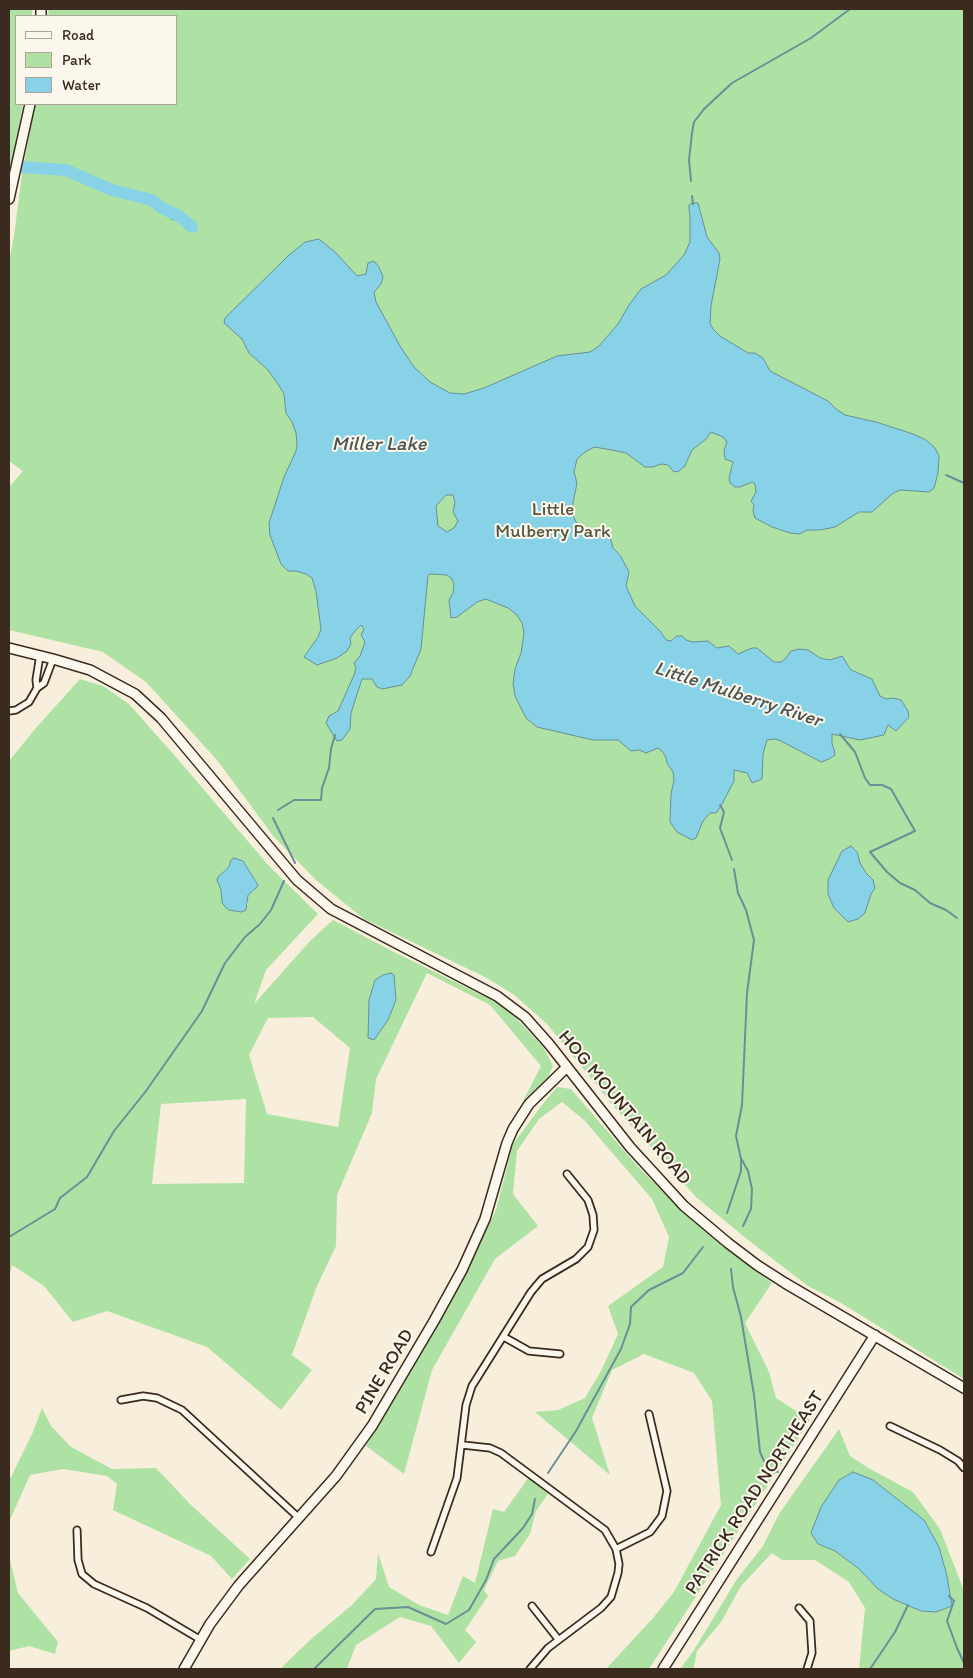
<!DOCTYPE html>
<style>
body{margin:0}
#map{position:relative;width:973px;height:1678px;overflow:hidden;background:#f8eedc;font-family:Itim,sans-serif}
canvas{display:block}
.frame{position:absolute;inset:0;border:10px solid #3b2a1e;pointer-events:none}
.legend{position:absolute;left:15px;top:15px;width:162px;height:90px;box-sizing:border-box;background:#fbf7ec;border:1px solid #aea59a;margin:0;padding:6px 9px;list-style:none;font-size:15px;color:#3b2a1e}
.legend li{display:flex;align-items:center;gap:10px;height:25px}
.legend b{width:25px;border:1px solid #aea59a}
</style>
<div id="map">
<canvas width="973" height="1678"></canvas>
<div class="frame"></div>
<ul class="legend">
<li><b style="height:6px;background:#fbf7ec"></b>Road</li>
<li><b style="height:14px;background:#aee2a4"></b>Park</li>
<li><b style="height:14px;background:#87d2e7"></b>Water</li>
</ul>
</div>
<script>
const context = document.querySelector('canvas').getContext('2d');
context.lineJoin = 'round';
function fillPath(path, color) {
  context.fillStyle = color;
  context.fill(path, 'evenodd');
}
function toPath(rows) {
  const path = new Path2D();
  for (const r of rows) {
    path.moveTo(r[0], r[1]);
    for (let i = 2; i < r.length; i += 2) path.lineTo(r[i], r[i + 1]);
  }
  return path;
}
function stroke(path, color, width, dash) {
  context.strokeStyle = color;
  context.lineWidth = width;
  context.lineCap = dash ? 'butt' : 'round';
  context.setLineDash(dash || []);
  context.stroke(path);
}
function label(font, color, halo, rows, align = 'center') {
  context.font = font + ' Itim,sans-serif';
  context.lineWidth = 4;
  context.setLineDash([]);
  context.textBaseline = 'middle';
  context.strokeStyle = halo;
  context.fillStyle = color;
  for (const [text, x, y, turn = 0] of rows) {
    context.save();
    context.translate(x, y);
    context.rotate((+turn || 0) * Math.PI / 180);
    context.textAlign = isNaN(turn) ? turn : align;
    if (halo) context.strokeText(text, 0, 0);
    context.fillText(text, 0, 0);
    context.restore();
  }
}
const green = toPath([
 [9,9,32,9,32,16,16,16,16,104,23,104,9,177],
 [48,9,964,9,964,1379,841,1303,808,1286,748,1240,696,1197,616,1109,546,1023,513,994,485,977,364,919,316,880,274,837,217,760,146,682,103,652,9,630,9,487,23,471,9,461,9,261,14,236,22,174,35,104,176,104,176,16,49,16],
 [80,679,103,686,129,704,182,764,269,866,318,914,266,970,254,1004,310,941,333,920,394,952,496,1002,514,1016,544,1048,553,1066,548,1077,523,1101,541,1066,490,1005,427,973,376,1079,372,1113,337,1195,336,1246,317,1286,292,1355,312,1370,281,1410,207,1347,107,1311,73,1322,44,1286,12,1265,9,1278,9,761,35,729],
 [231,860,245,864,258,885,256,888,248,895,248,905,225,907,222,902,221,874,229,867],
 [313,1017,350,1048,338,1127,267,1114,249,1055,268,1018],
 [246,1099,244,1183,152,1184,161,1104],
 [557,1087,571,1089,639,1168,694,1222,772,1283,745,1323,769,1372,776,1398,810,1420,649,1669,606,1669,653,1618,674,1592,721,1505,712,1401,694,1373,644,1354,612,1370,592,1418,610,1475,535,1412,558,1410,585,1398,601,1371,618,1334,608,1306,663,1267,669,1237,652,1199,584,1120,562,1102,539,1119,517,1151,513,1194,538,1226,495,1259,432,1370,404,1474,366,1446,408,1377,461,1284,496,1210,513,1144,542,1105],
 [42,1408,51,1426,71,1447,112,1469,156,1468,190,1504,250,1559,232,1579,211,1556,113,1510,117,1484,107,1476,63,1469,30,1475,9,1522,9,1481,33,1432],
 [839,1429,850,1456,870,1469,913,1492,940,1529,964,1591,964,1669,859,1669,865,1608,849,1582,815,1560,782,1560,772,1553,741,1586,721,1622,697,1651,694,1667,692,1669,680,1669,694,1650,737,1579,763,1546,779,1514],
 [815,1527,939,1547,947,1576,952,1606,936,1612,921,1611,893,1599,878,1589,858,1568,835,1551,818,1544,812,1533],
 [529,1477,548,1494,536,1511,530,1534,515,1556,498,1561,484,1590,488,1596,465,1630,476,1642,459,1663,431,1626,400,1617,356,1645,347,1669,280,1669,310,1640,352,1605,376,1579,378,1553,389,1587,419,1605,448,1615,463,1576,475,1583,493,1509,504,1512],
 [9,1555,18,1593,58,1642,55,1654,29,1646,9,1651]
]);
const water = toPath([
 [692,203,698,203,707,237,719,253,720,259,711,306,710,324,714,330,720,336,748,353,755,353,763,358,770,371,828,401,836,409,845,415,876,422,913,434,926,440,935,448,939,456,938,473,934,488,929,492,900,490,892,494,872,512,859,512,835,527,820,530,807,530,800,534,790,533,772,527,755,518,753,511,754,505,751,501,756,492,755,484,752,482,740,487,735,487,730,483,729,478,733,462,725,459,724,450,727,442,723,437,711,432,706,439,692,450,685,466,679,471,674,472,668,465,661,464,653,467,645,467,626,453,612,450,594,447,585,452,577,459,574,472,577,483,573,503,572,512,575,520,580,528,587,533,593,533,602,529,608,529,613,548,620,555,629,572,626,586,635,606,660,631,666,640,671,641,677,636,682,636,686,640,693,642,708,641,717,648,729,646,738,654,752,648,757,648,774,662,781,662,785,659,791,651,799,649,808,650,820,658,830,660,842,656,851,670,872,679,880,696,886,699,893,698,901,700,908,711,909,717,896,731,888,725,884,735,860,740,832,734,832,744,834,749,835,755,829,759,821,762,779,740,774,739,767,740,763,754,762,779,752,783,747,773,734,770,734,781,721,806,716,813,710,813,703,821,696,838,692,840,677,832,670,822,671,794,674,780,673,772,667,763,666,758,663,752,658,748,646,753,639,750,631,751,618,740,593,740,537,727,526,718,515,696,513,684,515,669,521,653,524,633,522,623,517,615,508,608,486,599,477,602,457,617,451,618,449,600,453,593,454,584,451,578,447,575,430,574,428,576,421,649,410,676,402,685,382,689,377,687,372,679,362,679,351,713,350,729,342,740,337,741,326,723,329,716,338,711,354,675,356,668,354,663,360,656,365,642,361,635,364,629,361,625,355,631,350,638,351,644,347,651,337,658,317,665,304,657,318,637,321,629,316,591,312,578,306,574,296,571,288,571,281,564,270,535,269,523,284,477,296,451,297,445,296,433,292,422,286,413,284,394,278,384,268,370,249,353,242,339,224,323,225,318,288,256,305,242,319,239,336,253,357,276,366,274,368,263,374,261,379,267,383,277,381,284,374,292,376,302,400,346,414,367,430,382,450,393,464,394,484,388,557,356,590,352,599,346,618,324,629,305,641,289,666,275,684,255,690,242,690,218,689,208,689,205,692,203],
 [446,495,453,495,455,502,453,512,458,521,454,528,447,532,438,526,436,506,446,495],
 [174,211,190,223,192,227,190,229,187,230,180,222,171,219,171,213,174,211],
 [851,846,857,852,860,863,866,873,873,880,875,888,871,894,865,913,858,919,848,922,834,908,828,894,828,880,842,851,851,846],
 [234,858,243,861,258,885,256,888,248,895,246,910,241,912,229,910,225,907,222,902,221,890,217,880,218,877,229,867,231,860,234,858],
 [391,973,394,975,396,1000,388,1020,374,1040,368,1038,369,1000,375,980,383,975,391,973],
 [853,1472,873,1480,924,1520,939,1547,947,1576,952,1606,936,1612,921,1611,893,1599,878,1589,858,1568,835,1551,818,1544,811,1533,821,1507,839,1480,853,1472]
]);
const stream = toPath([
 [691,181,689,160,692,133,694,122,704,109,732,83,811,38,850,9],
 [692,196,693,204],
 [946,475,964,483],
 [840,734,855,752,865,778,870,785,882,785,891,789,915,831,870,852,887,872,900,883,915,890,930,903,946,910,957,918],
 [720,805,724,812,720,828,732,860],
 [278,810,294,800,321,800,322,788,329,768,331,749,335,735],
 [273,818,295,863],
 [742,1160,748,1171,752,1189,751,1209,743,1226],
 [727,1213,741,1171,741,1159,736,1136,742,1105,747,993,754,940,746,910,738,893,734,869],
 [9,1237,55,1209,60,1198,87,1177,114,1131,146,1091,202,1011,225,963,245,937,260,924,271,910,284,881],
 [731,1269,733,1287,741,1317,754,1395,760,1452,764,1461,770,1469,778,1472],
 [548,1473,576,1431,621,1349,630,1324,631,1307,649,1290,683,1273,703,1247],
 [949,1596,954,1601,947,1621,957,1648,964,1663],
 [314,1669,375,1609,408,1607,446,1624,469,1610,486,1580,494,1559,523,1528,532,1514,535,1499],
 [870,1669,895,1632,908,1605]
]);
const river = toPath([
 [21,167,66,170,112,190,152,200,162,208,179,216,192,227]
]);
const street = toPath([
 [37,688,36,680,40,655],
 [9,711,16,710,29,702,37,688,44,683,53,659],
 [504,1337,529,1351,560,1354],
 [121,1400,143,1396,157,1398,182,1410,299,1518],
 [890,1426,940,1450,958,1461,964,1468],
 [463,1445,490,1448,501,1453,605,1530,616,1549,619,1564,618,1573,611,1597,601,1608,548,1648,530,1669],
 [77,1530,78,1560,82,1574,94,1584,147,1608,201,1640],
 [616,1549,650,1532,662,1516,667,1491,649,1414],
 [431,1552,457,1478,466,1405,472,1386,531,1292,542,1279,576,1259,588,1247,594,1230,593,1215,588,1200,567,1174],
 [532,1606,558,1639],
 [799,1608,810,1621,812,1653,807,1669]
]);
const secondary = toPath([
 [41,9,41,16],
 [9,199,30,104],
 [9,648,53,659,90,670,135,694,161,718,297,880,331,909,497,996,525,1017,549,1044,630,1147,684,1206,728,1243,757,1265,785,1283,964,1388],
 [184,1669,210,1624,239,1585,336,1476,372,1426,434,1321,462,1270,485,1219,507,1143,513,1129,529,1104,567,1067],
 [663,1669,875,1335]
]);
const parkNames = [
 ["Little",553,510],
 ["Mulberry Park",553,532]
];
const streetNames = [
 ["HOG MOUNTAIN ROAD",624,1108,50],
 ["PINE ROAD",385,1372,-59],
 ["PATRICK ROAD NORTHEAST",755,1493,-57]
];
const waterNames = [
 ["Miller Lake",379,445],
 ["Little Mulberry River",738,695,18]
];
fillPath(green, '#aee2a4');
fillPath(water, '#87d2e7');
stroke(water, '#698f97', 1);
stroke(stream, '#698f97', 2);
stroke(river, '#87d2e7', 12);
stroke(street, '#3b2a1e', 9);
stroke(secondary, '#3b2a1e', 12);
stroke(street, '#fbf7ec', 5.5);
stroke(secondary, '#fbf7ec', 9);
label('19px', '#585840', '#fbf7ec', parkNames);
label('19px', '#3b2a1e', '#fbf7ec', streetNames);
label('italic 20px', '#4e5450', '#fbf7ec', waterNames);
</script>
